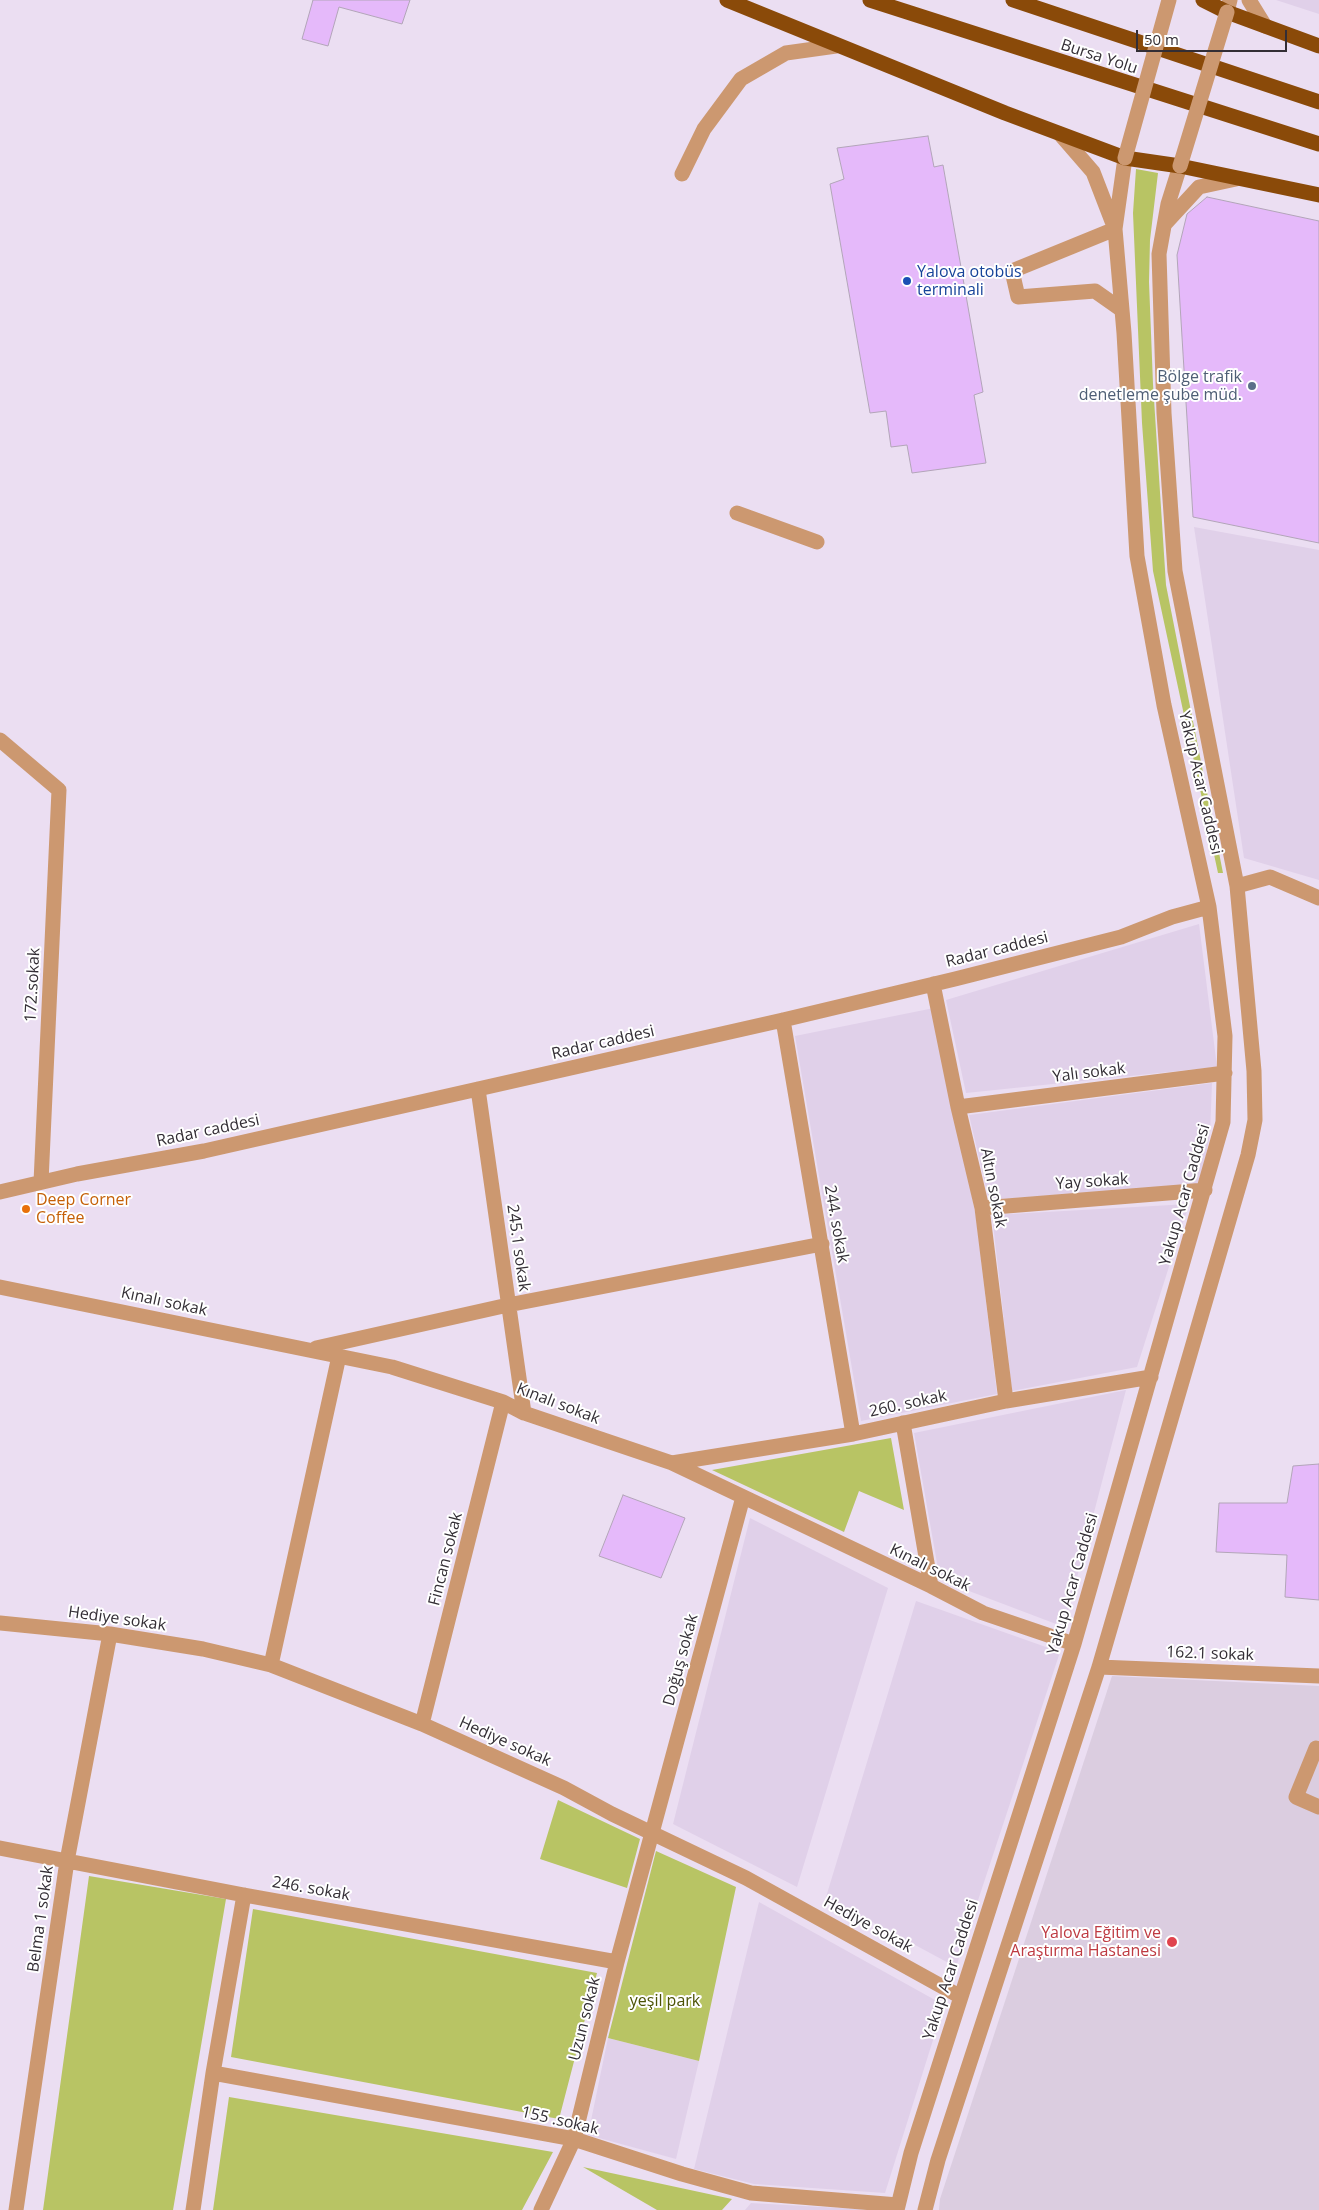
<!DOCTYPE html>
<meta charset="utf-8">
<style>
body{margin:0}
#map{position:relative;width:1319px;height:2210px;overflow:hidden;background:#ebdef2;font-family:"Open Sans",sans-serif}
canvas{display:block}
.scale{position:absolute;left:1136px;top:30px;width:151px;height:22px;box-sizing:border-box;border:2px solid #332e35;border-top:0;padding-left:6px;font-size:15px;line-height:18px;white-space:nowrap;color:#332e35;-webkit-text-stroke:4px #fff;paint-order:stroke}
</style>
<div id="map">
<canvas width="1319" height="2210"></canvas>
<div class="scale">50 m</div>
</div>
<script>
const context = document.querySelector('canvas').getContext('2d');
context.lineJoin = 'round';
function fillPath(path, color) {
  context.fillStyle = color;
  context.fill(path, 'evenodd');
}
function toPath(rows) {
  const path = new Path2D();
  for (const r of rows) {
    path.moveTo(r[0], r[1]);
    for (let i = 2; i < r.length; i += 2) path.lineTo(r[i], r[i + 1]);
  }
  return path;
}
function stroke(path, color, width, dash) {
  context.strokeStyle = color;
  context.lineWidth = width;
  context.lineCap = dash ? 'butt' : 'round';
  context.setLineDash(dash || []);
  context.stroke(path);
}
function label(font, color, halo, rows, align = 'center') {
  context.font = font + ' "Open Sans",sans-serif';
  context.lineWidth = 4;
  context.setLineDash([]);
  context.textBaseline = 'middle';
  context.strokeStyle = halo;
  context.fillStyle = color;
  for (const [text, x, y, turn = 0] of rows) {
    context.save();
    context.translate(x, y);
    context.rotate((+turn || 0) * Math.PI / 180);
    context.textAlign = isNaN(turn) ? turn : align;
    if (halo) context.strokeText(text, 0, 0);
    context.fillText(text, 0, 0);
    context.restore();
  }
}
const built = toPath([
 [1276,0,1319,0,1319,14],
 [1194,527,1319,550,1319,880,1244,858],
 [1199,924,1217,1067,966,1093,946,1000],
 [934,1008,976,1217,997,1394,861,1421,795,1036],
 [1212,1083,1210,1134,1201,1184,989,1200,969,1115],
 [1189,1204,1137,1367,1012,1391,992,1215],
 [1126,1390,1064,1627,940,1580,914,1433],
 [750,1518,888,1588,797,1887,673,1824],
 [916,1601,1060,1652,956,1967,826,1897],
 [759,1902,944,2005,885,2193,754,2184,694,2169],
 [608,2038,699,2061,676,2159,588,2135],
 [751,2203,875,2210,745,2210]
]);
const medical = toPath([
 [1112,1676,1319,1686,1319,2210,939,2210,940,2199]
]);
const green = toPath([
 [1136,169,1158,173,1150,240,1149,282,1153,384,1166,585,1223,873,1218,873,1153,571,1142,423,1133,213],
 [891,1438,904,1510,859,1491,844,1532,712,1470],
 [558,1800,640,1839,627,1888,540,1859],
 [656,1851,736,1887,699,2061,608,2038],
 [89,1876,226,1899,173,2210,43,2210],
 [253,1909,597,1973,559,2119,231,2057],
 [229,2097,553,2152,522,2210,213,2210],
 [583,2167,732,2199,722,2210,657,2210]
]);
const building = toPath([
 [313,0,410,0,402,24,339,7,328,46,302,39,313,0],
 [928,136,934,167,943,165,983,392,974,395,986,463,912,473,907,445,891,447,886,411,870,413,830,184,844,179,837,148,928,136],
 [1207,197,1319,221,1319,543,1193,517,1177,255,1187,214,1207,197],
 [1319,1464,1319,1600,1285,1597,1287,1555,1216,1552,1219,1503,1287,1503,1293,1466,1319,1464],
 [623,1495,685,1518,661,1578,599,1556,623,1495]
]);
const minor = toPath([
 [1249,0,1265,26],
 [1227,12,1230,0],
 [1060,134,1093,172,1115,229,1012,271,1018,297,1095,291,1122,310],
 [682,174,704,129,741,79,786,53,836,46],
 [1165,224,1199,187,1236,179],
 [737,513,817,542],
 [0,740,59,790,41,1182],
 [1237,886,1270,877,1319,898],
 [933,984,958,1107,982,1208,1006,1401],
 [783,1020,853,1434],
 [478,1089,524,1413],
 [958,1107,1225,1073],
 [0,1192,77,1174,204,1151,783,1020,955,979,1121,937,1172,917,1209,907],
 [982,1208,1205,1190],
 [0,1287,392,1367,503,1402,524,1413,672,1463,931,1586,983,1613,1074,1644],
 [316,1348,508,1305,822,1244],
 [903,1423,931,1586],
 [672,1463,853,1434,1006,1401,1151,1377],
 [0,1623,110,1634,203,1649,271,1665,422,1724,564,1788,612,1814,746,1878,961,1997],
 [271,1665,339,1356],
 [1099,1667,1319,1676],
 [422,1724,503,1402],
 [1319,1749,1316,1748,1296,1797,1319,1807],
 [0,1848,244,1895,617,1962],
 [213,2073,574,2139,682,2174,751,2193,898,2205],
 [16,2210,67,1861,110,1634],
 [193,2210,213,2073,244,1895],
 [541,2210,574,2139,617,1962,743,1497],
 [897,2210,911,2153,1074,1644,1223,1122,1225,1036,1209,907,1164,705,1137,556,1124,333,1115,229,1125,158],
 [925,2210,938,2160,1099,1667,1248,1155,1255,1120,1254,1071,1237,886,1175,571,1164,413,1159,254,1168,204,1180,166]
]);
const highway = toPath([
 [727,0,1005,113,1125,158,1180,166,1319,195],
 [870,0,1319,144],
 [1013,0,1319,102],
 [1203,0,1227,12,1319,46]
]);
const minorBridge = toPath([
 [1125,158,1169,0],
 [1180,166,1227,12]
]);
const markers = [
 [907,281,5,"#1a4fb4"],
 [1252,386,5,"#5c6f8a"],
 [26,1209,5,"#e8710a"],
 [1172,1942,6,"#e0444e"]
];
const streetNames = [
 ["Bursa Yolu",1099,57,18],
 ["Yakup Acar Caddesi",1200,783,77],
 ["Radar caddesi",997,950,-14],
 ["172.sokak",33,985,-87],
 ["Radar caddesi",603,1043,-13],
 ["Yalı sokak",1089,1073,-7],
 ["Radar caddesi",208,1131,-12],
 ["Yay sokak",1092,1182,-4],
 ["Altın sokak",993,1188,79],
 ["Yakup Acar Caddesi",1185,1195,-74],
 ["244. sokak",836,1224,80],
 ["245.1 sokak",518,1248,82],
 ["Kınalı sokak",164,1302,12],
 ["Kınalı sokak",558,1404,21],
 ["260. sokak",908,1404,-12],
 ["Fincan sokak",446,1559,-76],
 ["Kınalı sokak",930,1568,26],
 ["Yakup Acar Caddesi",1073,1584,-74],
 ["Hediye sokak",117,1619,8],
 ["162.1 sokak",1210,1654,2],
 ["Doğuş sokak",681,1660,-75],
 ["Hediye sokak",505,1742,24],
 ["246. sokak",311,1889,10],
 ["Belma 1 sokak",41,1919,-82],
 ["Hediye sokak",868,1925,29],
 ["Yakup Acar Caddesi",951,1970,-72],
 ["Uzun sokak",585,2019,-76],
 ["155 .sokak",560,2121,13]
];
const transitNames = [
 ["Yalova otobüs",917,272],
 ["terminali",917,290]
];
const serviceNames = [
 ["Bölge trafik",1242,377],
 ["denetleme şube müd.",1242,395]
];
const foodNames = [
 ["Deep Corner",36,1200],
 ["Coffee",36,1218]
];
const healthNames = [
 ["Yalova Eğitim ve",1161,1933],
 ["Araştırma Hastanesi",1161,1951]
];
const parkNames = [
 ["yeşil park",665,2001]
];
fillPath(built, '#e0d0e9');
fillPath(medical, '#dbcde0');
fillPath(green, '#b8c464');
fillPath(building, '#e5b9fa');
stroke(building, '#b2a5b8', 1);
stroke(minor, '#cc9870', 15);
stroke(highway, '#8a4a09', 15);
stroke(minorBridge, '#cc9870', 15);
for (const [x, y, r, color] of markers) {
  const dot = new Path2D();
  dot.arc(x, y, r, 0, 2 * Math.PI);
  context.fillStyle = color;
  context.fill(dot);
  stroke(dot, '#fff', 2);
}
label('16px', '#332e35', '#fff', streetNames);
label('16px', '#164399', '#fff', transitNames, 'left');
label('16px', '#4e5e75', '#fff', serviceNames, 'right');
label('16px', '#c56008', '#fff', foodNames, 'left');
label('16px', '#be3a42', '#fff', healthNames, 'right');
label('16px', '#4c5305', '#fff', parkNames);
</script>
